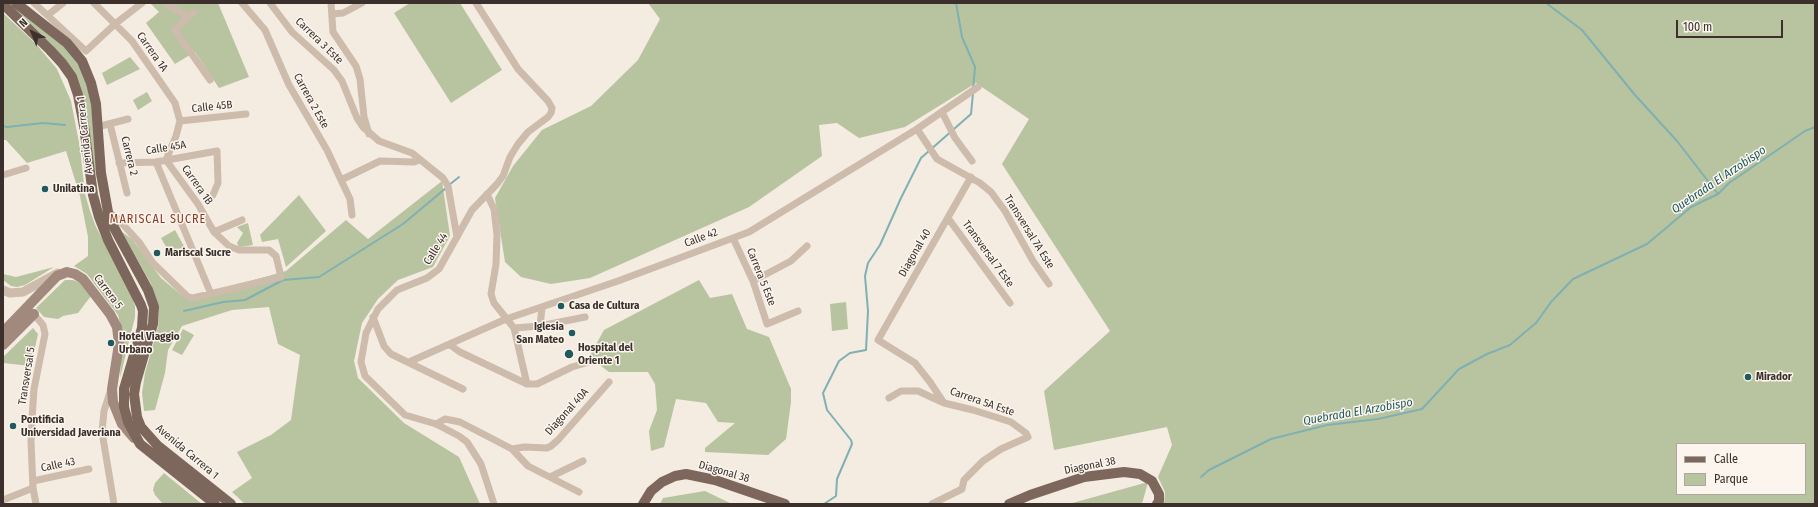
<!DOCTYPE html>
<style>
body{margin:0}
#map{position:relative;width:1818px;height:507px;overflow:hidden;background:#f4ebe1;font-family:"Fira Sans Condensed",sans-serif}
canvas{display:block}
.frame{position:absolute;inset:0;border:4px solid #3b302b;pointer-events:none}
.legend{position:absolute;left:1676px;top:443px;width:130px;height:52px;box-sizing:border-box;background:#fbf5ee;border:1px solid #aea6a0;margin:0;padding:5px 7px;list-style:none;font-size:12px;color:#3b302b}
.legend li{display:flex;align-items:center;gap:8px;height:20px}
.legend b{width:20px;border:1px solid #aea6a0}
.north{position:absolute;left:12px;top:12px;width:40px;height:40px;-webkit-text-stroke:3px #fbf5ee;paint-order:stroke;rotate:317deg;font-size:11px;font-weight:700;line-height:16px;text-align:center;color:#3b302b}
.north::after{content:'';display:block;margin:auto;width:14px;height:18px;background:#3b302b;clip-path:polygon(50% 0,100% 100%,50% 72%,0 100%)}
.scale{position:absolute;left:1676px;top:20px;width:107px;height:18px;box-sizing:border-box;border:2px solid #3b302b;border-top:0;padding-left:5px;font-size:12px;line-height:14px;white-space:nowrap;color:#3b302b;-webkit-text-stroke:3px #fbf5ee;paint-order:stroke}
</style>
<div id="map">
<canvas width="1818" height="507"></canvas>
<div class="frame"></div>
<ul class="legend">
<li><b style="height:5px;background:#7d675c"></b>Calle</li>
<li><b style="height:11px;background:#b8c4a0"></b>Parque</li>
</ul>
<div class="north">N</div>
<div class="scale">100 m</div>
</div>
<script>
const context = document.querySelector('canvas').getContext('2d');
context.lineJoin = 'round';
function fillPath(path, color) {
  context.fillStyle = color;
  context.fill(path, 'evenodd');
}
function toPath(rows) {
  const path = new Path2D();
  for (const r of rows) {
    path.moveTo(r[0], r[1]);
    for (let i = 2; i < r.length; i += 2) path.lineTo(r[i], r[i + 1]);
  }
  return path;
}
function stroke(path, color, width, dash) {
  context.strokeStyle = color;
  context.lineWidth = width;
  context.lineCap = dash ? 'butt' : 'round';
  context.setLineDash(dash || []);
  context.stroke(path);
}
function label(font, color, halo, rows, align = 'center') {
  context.font = font + ' "Fira Sans Condensed",sans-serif';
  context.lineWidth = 3;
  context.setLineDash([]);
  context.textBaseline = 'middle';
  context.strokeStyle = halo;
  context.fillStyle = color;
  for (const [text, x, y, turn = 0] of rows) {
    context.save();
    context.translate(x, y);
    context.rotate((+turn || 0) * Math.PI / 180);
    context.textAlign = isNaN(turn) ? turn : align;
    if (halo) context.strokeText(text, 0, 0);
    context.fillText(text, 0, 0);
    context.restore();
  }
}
const green = toPath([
 [5,3,10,3,65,47,78,60,85,75,91,100,98,186,79,89],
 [150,3,218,3,249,77,219,88,195,52,175,64,146,23,159,12],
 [410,3,460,3,502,70,451,103,394,13],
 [648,3,1815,3,1815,504,1164,504,1165,492,1158,477,1172,445,1167,427,1054,450,1044,391,1110,331,1002,164,1029,119,976,83,905,127,859,138,837,123,819,125,822,156,749,207,590,278,551,284,521,277,505,262,495,198,513,166,542,130,591,106,638,60,660,19],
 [1677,444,1805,444,1805,494,1677,494],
 [3,13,36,44,57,69,71,101,80,148,85,194,90,211,96,227,131,293,135,306,135,317,120,378,121,359,121,327,118,315,87,274,74,266,88,256,88,237,80,196,66,151,27,163,6,140,3,140],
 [130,57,140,69,107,85,102,73],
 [147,92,152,101,138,110,133,100],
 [442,181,450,236,433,267,398,280,378,299,362,323,354,361,358,378,404,423,459,457,480,504,245,504,232,492,252,478,237,452,271,435,291,420,300,355,278,344,269,307,232,310,182,326,168,350,165,373,155,410,144,411,142,393,145,373,158,327,159,309,151,284,122,232,132,239,161,278,186,299,286,271,346,220,368,239],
 [299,195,326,231,286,267,278,239,262,242,260,235],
 [248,223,253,245,239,247,237,243,243,233,237,227],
 [175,230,185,248,171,256,161,238],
 [54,267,25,285,17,287,11,286,3,280,3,274,16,277],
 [65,280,73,280,81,283,91,296,78,313,63,316,58,319,44,317,36,308],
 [699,280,710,298,732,294,747,329,769,337,791,389,791,402,786,439,768,455,705,452,705,448,735,423,718,422,706,403,676,399,664,447,651,451,649,431,657,410,655,384,648,372,609,372,589,357,604,330],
 [846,302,848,329,832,331,830,304],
 [33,328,38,334,31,366,3,363,3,357],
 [183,329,194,335,182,355,172,350],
 [164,473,202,504,163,504,155,495,153,490,155,483],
 [1148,482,1142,504,1069,504],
 [705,491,732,504,660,504,663,498]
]);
const stream = toPath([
 [956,3,962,37,975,67,973,89],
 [1546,3,1582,30,1635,95,1677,141,1718,194],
 [3,126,7,127,43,123,65,125],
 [449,185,459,177],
 [184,311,223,302,245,300,283,280,319,277,403,224,446,188],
 [1201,477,1209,470,1271,439,1327,425,1378,419,1422,409,1459,369,1487,354,1510,345,1524,333,1536,323,1551,302,1573,279,1647,244,1691,207,1718,194,1729,183,1805,131,1815,127],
 [824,504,836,496,837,479,852,444,851,440,827,410,823,393,839,361,850,353,866,350,868,311,865,276,868,263,880,245,901,198,921,158,971,114,973,93]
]);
const minor = toPath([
 [34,3,86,51,115,24,142,3],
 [94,3,132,41,175,103,180,121,176,136,166,160,198,204,214,232,229,246,239,250,269,250,276,256,281,277,193,298,188,297,152,262,139,242,116,217,108,212],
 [166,3,187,17],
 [242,3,265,30,289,85,327,150,341,180,350,199,352,215],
 [270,3,292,32,334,70,342,81,357,118,363,127,379,141,412,153,443,178,448,186,457,237],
 [331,3,333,32,356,66,360,79,364,117,369,134],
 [476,3,518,69,548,101,552,108,551,113,548,117,528,132,518,144,510,157,503,176,497,184,472,210,439,269,427,278,397,290,378,309,366,333,361,362,365,376,405,415,436,424,459,436,467,442,481,464,494,504],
 [193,13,175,30,210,80],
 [332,14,343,13,362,3],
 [48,15,63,3],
 [942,112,955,138,972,161],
 [180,121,246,114],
 [110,124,127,193],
 [97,127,128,119],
 [917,129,937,159,980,183,991,192,1005,211,1033,261,1049,284],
 [156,162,211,294],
 [119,163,156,162,217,151,218,183,213,195],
 [3,175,26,168],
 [341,180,380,161,414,162,420,160],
 [487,194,494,209,497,235,496,264,491,294,494,303,514,328,527,384],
 [948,218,1010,303],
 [214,232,242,220],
 [733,238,753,281,767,324,798,311],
 [753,281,791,261,807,246],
 [31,311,43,325,45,334,34,389,32,419,31,442,33,488,36,504],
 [373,317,384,346,391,354,463,389],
 [540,326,542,308],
 [514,328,540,326,585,317],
 [450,345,460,352,527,384,537,384,572,367,589,362],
 [409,362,506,319,618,281,749,232,917,129,978,87],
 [110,392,104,411,102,432,114,504],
 [889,398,901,391,918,391,944,403],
 [436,424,445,419,460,422,512,449,528,466,579,492],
 [512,449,524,447,547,448,551,446,558,440,609,382],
 [550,477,583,461],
 [33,481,89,469],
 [3,500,33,488],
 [932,504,962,489,964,480,983,461,1001,449,1028,437,1026,433,1011,422,973,410,944,403,930,382,915,363,878,340,971,177]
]);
const tertiary = toPath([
 [3,290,10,293,23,292,58,273]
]);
const secondary = toPath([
 [3,332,57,276,67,272,75,274,83,279,110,314,117,327,119,344,112,389,113,402,122,424,134,438],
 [3,345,34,314]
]);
const primary = toPath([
 [16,3,67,43,82,61,91,83,96,104,101,173,108,212,111,222,148,290,154,307,153,324,136,382,134,394,137,417,141,427,158,446,231,504],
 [3,4,50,50,62,63,72,77,78,95,84,126,93,195,99,217,108,240,141,305,143,311,142,328,124,389,124,407,128,422,140,444,215,504],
 [643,504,651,491,662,482,675,476,686,474,715,480,785,504],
 [1009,504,1030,495,1084,477,1124,472,1140,474,1152,481,1159,494,1159,501,1157,504]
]);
const markers = [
 [45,189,4,"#1f5a5e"],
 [157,253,4,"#1f5a5e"],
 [561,306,4,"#1f5a5e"],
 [572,333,4,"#1f5a5e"],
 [111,343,4,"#1f5a5e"],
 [569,354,5,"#1f5a5e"],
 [1748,377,4,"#1f5a5e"],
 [13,426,4,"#1f5a5e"]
];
const streetNames = [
 ["Carrera 3 Este",319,41,44],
 ["Carrera 1A",152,52,55],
 ["Carrera 2 Este",311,101,61],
 ["Calle 45B",212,107,-6],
 ["Avenida Carrera 1",85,135,-96],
 ["Calle 45A",166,148,-9],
 ["Carrera 2",129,156,76],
 ["Carrera 1B",197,185,55],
 ["Transversal 7A Este",1029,232,58],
 ["Calle 42",701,238,-21],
 ["Calle 44",436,249,-58],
 ["Diagonal 40",915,253,-60],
 ["Transversal 7 Este",988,254,54],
 ["Carrera 5 Este",761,277,68],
 ["Carrera 5",108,292,53],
 ["Transversal 5",27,376,-81],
 ["Carrera 5A Este",982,402,19],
 ["Diagonal 40A",567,412,-48],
 ["Avenida Carrera 1",187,452,40],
 ["Calle 43",58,465,-12],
 ["Diagonal 38",1090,466,-11],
 ["Diagonal 38",724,472,16]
];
const poiNames = [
 ["Unilatina",53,189],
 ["Mariscal Sucre",165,253],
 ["Casa de Cultura",569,306],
 ["Iglesia",564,327,"right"],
 ["San Mateo",564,340,"right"],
 ["Hotel Viaggio",119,337],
 ["Urbano",119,350],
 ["Hospital del",578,348],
 ["Oriente 1",578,361],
 ["Mirador",1756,377],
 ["Pontificia",21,420],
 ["Universidad Javeriana",21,433]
];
const waterNames = [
 ["Quebrada El Arzobispo",1719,180,-34],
 ["Quebrada El Arzobispo",1358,412,-10]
];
const neighbourhoodNames = [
 ["MARISCAL SUCRE",158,220]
];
fillPath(green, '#b8c4a0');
stroke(stream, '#7fb0b2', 2);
stroke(minor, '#cdbbac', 7);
stroke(tertiary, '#cdbbac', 9);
stroke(secondary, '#a18a7d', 10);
stroke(primary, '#7d675c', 10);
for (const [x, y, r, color] of markers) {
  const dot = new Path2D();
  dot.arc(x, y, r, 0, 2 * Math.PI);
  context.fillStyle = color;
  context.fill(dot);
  stroke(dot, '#fbf5ee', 1.5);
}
label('11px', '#3b302b', '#fbf5ee', streetNames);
label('bold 11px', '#3b302b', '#fbf5ee', poiNames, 'left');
label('italic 12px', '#1f5a5e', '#fbf5ee', waterNames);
context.letterSpacing = '1px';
label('12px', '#8c3b22', '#fbf5ee', neighbourhoodNames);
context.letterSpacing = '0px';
</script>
